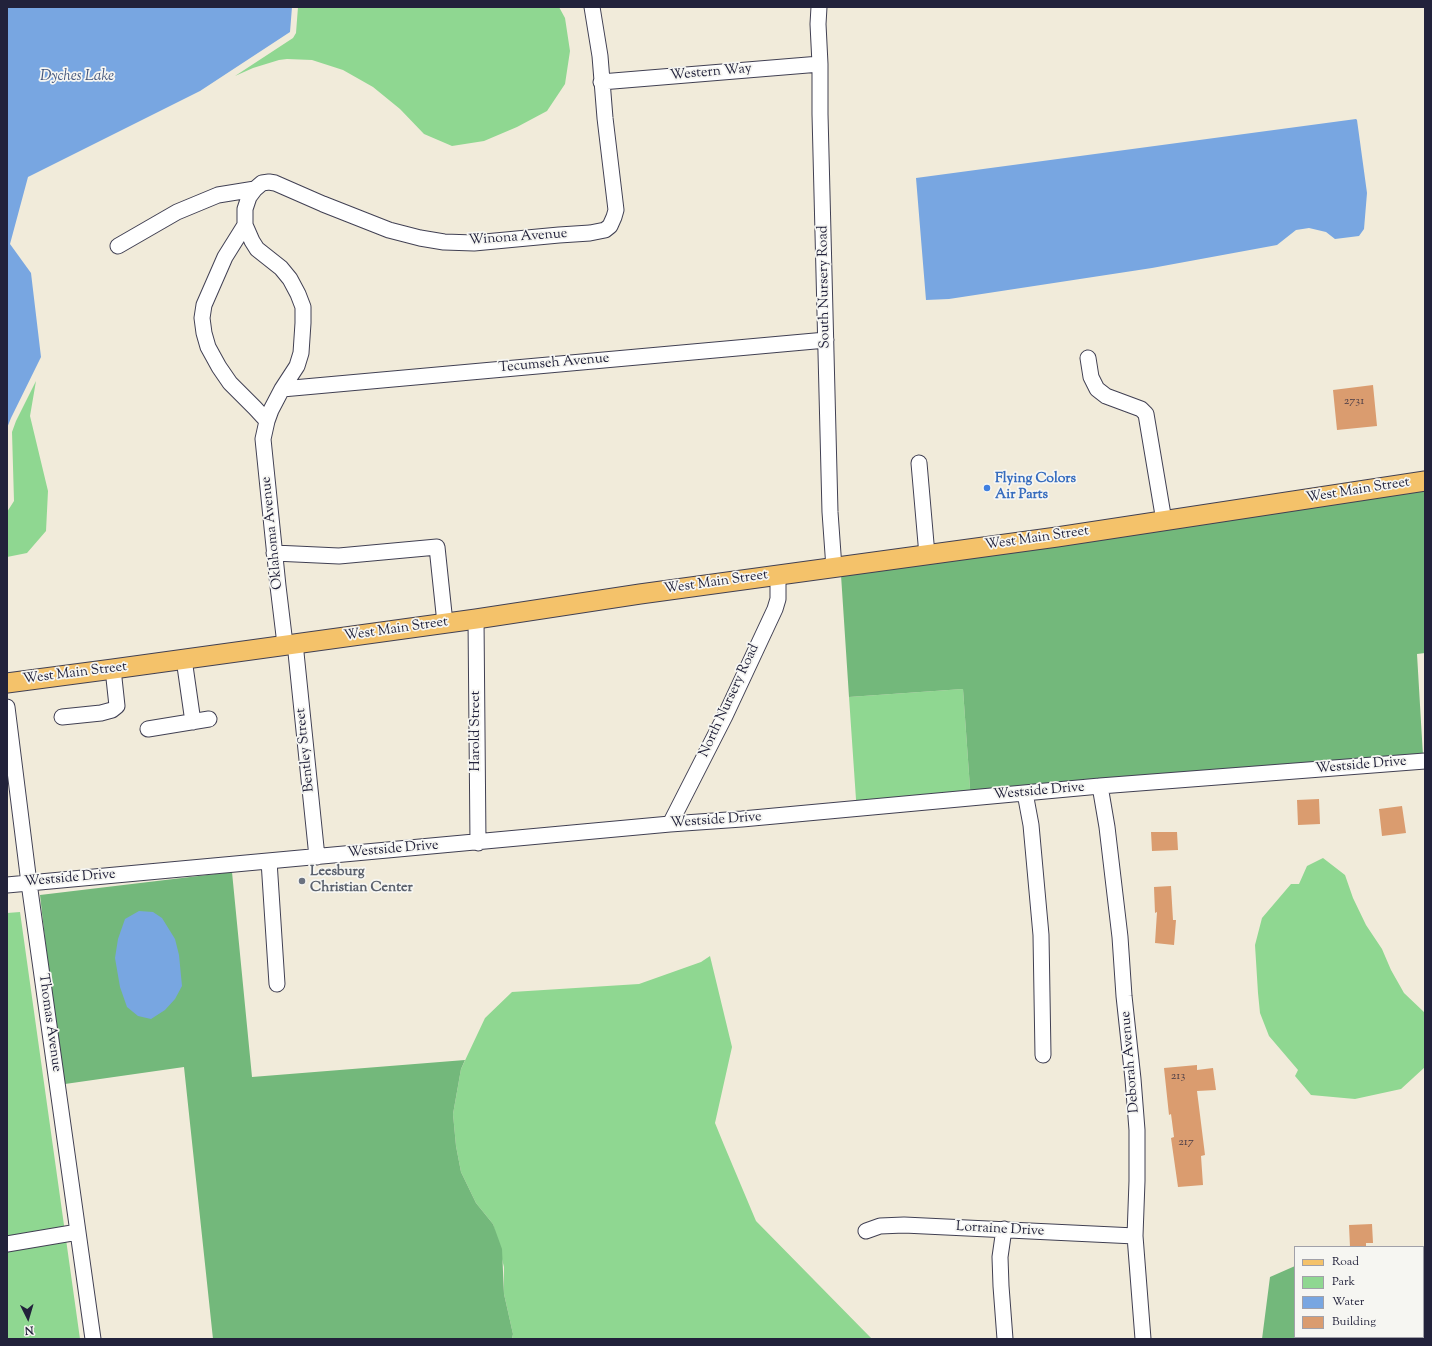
<!DOCTYPE html>
<style>
body{margin:0}
#map{position:relative;width:1432px;height:1346px;overflow:hidden;background:#f1ebda;font-family:"Sorts Mill Goudy",serif}
canvas{display:block}
.frame{position:absolute;inset:0;border:8px solid #22223b;pointer-events:none}
.legend{position:absolute;left:1294px;top:1246px;width:130px;height:92px;box-sizing:border-box;background:#f6f6f2;border:1px solid #a1a1a9;margin:0;padding:5px 7px;list-style:none;font-size:12px;color:#22223b}
.legend li{display:flex;align-items:center;gap:8px;height:20px}
.legend b{width:20px;border:1px solid #a1a1a9}
.north{position:absolute;left:8px;top:1298px;width:40px;height:40px;-webkit-text-stroke:3px #f6f6f2;paint-order:stroke;rotate:175deg;font-size:11px;font-weight:700;line-height:16px;text-align:center;color:#22223b}
.north::after{content:'';display:block;margin:auto;width:14px;height:18px;background:#22223b;clip-path:polygon(50% 0,100% 100%,50% 72%,0 100%)}
</style>
<div id="map">
<canvas width="1432" height="1346"></canvas>
<div class="frame"></div>
<ul class="legend">
<li><b style="height:5px;background:#f4c26a"></b>Road</li>
<li><b style="height:11px;background:#8fd791"></b>Park</li>
<li><b style="height:11px;background:#78a6e1"></b>Water</li>
<li><b style="height:11px;background:#da9c6f"></b>Building</li>
</ul>
<div class="north">N</div>
</div>
<script>
const context = document.querySelector('canvas').getContext('2d');
context.lineJoin = 'round';
function fillPath(path, color) {
  context.fillStyle = color;
  context.fill(path, 'evenodd');
}
function toPath(rows) {
  const path = new Path2D();
  for (const r of rows) {
    path.moveTo(r[0], r[1]);
    for (let i = 2; i < r.length; i += 2) path.lineTo(r[i], r[i + 1]);
  }
  return path;
}
function stroke(path, color, width, dash) {
  context.strokeStyle = color;
  context.lineWidth = width;
  context.lineCap = dash ? 'butt' : 'round';
  context.setLineDash(dash || []);
  context.stroke(path);
}
function label(font, color, halo, rows, align = 'center') {
  context.font = font + ' "Sorts Mill Goudy",serif';
  context.lineWidth = 3.5;
  context.setLineDash([]);
  context.textBaseline = 'middle';
  context.strokeStyle = halo;
  context.fillStyle = color;
  for (const [text, x, y, turn = 0] of rows) {
    context.save();
    context.translate(x, y);
    context.rotate((+turn || 0) * Math.PI / 180);
    context.textAlign = isNaN(turn) ? turn : align;
    if (halo) context.strokeText(text, 0, 0);
    context.fillText(text, 0, 0);
    context.restore();
  }
}
const green = toPath([
 [298,7,559,7,565,18,570,51,565,84,547,111,517,127,484,141,452,146,424,134,400,109,373,87,343,70,312,60,287,59,279,60,253,68,235,76,293,38,296,33],
 [36,381,30,416,48,491,46,531,27,553,7,557,7,512,14,501,12,432,16,421],
 [963,689,971,802,857,814,849,697],
 [1323,858,1345,875,1353,898,1366,925,1382,949,1391,970,1404,993,1425,1013,1425,1067,1401,1089,1355,1099,1311,1095,1295,1076,1298,1070,1269,1036,1260,1013,1258,993,1255,945,1262,918,1291,884,1299,884,1307,866],
 [20,912,80,1339,7,1339,7,913],
 [710,956,732,1047,715,1123,724,1145,756,1221,872,1339,512,1339,513,1334,504,1294,504,1267,493,1224,476,1203,461,1172,456,1146,453,1114,461,1069,485,1018,512,992,639,984,701,962]
]);
const forest = toPath([
 [1425,489,1425,653,1417,654,1423,756,971,802,963,689,849,697,841,575],
 [232,872,252,1077,465,1060,461,1069,453,1114,456,1146,461,1172,476,1203,493,1224,502,1249,504,1294,513,1334,512,1339,213,1339,184,1067,65,1084,48,966,40,895],
 [1295,1266,1295,1337,1423,1337,1423,1298,1425,1298,1425,1339,1262,1339,1270,1277]
]);
const water = toPath([
 [7,7,292,7,290,32,200,91,28,177,10,244,31,273,41,357,11,418,7,428],
 [1356,119,1357,120,1367,193,1364,229,1359,236,1335,239,1326,232,1309,228,1296,230,1277,245,1152,268,949,299,926,300,916,178],
 [139,911,153,912,162,918,175,939,179,955,182,986,175,999,165,1010,151,1019,138,1016,127,1007,120,987,115,958,118,939,125,919]
]);
const building = toPath([
 [1373,385,1377,426,1337,430,1333,390],
 [1319,799,1320,824,1298,825,1297,800],
 [1402,806,1406,833,1382,836,1379,809],
 [1151,832,1177,832,1178,850,1152,851],
 [1171,886,1173,920,1176,920,1174,945,1155,943,1157,912,1155,913,1154,887],
 [1197,1065,1197,1070,1213,1068,1216,1090,1197,1091,1205,1155,1201,1156,1203,1185,1178,1187,1171,1138,1174,1137,1171,1114,1169,1115,1164,1068],
 [1372,1224,1373,1243,1366,1243,1366,1247,1350,1247,1349,1225]
]);
const minor = toPath([
 [819,7,818,24,820,64,820,114,830,512,834,568],
 [601,82,820,64],
 [245,225,225,257,204,305,202,318,204,333,208,347,219,367,230,383,255,408,267,421],
 [118,246,177,212,218,195,255,189],
 [1088,358,1091,377,1097,389,1106,396,1141,409,1146,414,1164,521],
 [282,389,826,340],
 [919,463,927,555],
 [274,553,339,556,437,547,445,623],
 [476,619,478,843],
 [295,643,317,857],
 [285,644,278,586,263,439,267,421,271,410,282,389,297,366,301,353,303,323,303,307,298,294,290,279,281,268,257,249,252,241,245,225,245,209,249,197,255,189,262,183,269,182,275,183,323,204,389,230,420,238,444,242,474,243,559,235,590,233,605,230,610,226,614,217,616,210,605,118,600,56,592,7],
 [184,659,193,722],
 [7,707,29,883,93,1339],
 [62,717,101,713,112,710,117,706,113,669],
 [148,729,209,719],
 [1100,786,1107,827,1120,937,1124,996,1133,1079,1137,1130,1137,1181,1135,1236,1143,1339],
 [1025,793,1031,825,1041,935,1043,1055],
 [670,824,725,716,775,609,778,599,778,575],
 [269,861,277,984],
 [7,885,670,824,742,819,1100,786,1425,761],
 [1004,1229,1000,1257,1001,1286,1005,1339],
 [866,1231,880,1226,904,1225,1135,1236],
 [7,1244,78,1232],
 [1423,1260,1425,1260]
]);
const major = toPath([
 [7,683,113,669,476,619,640,594,1057,537,1425,481]
]);
const markers = [
 [987,488,4,"#3f7fe0"],
 [302,881,4,"#6b7280"]
];
const numberNames = [
 ["2731",1354,402],
 ["213",1178,1077],
 ["217",1186,1143]
];
const streetNames = [
 ["Western Way",711,73,-5],
 ["Winona Avenue",518,238,-4],
 ["South Nursery Road",825,287,-91],
 ["Tecumseh Avenue",554,364,-5],
 ["West Main Street",1358,491,-9],
 ["Oklahoma Avenue",273,533,-96],
 ["West Main Street",1037,539,-8],
 ["West Main Street",716,583,-8],
 ["West Main Street",396,630,-8],
 ["West Main Street",75,674,-7],
 ["North Nursery Road",730,701,-65],
 ["Harold Street",477,731,-90],
 ["Bentley Street",306,750,-96],
 ["Westside Drive",1361,766,-5],
 ["Westside Drive",1039,792,-5],
 ["Westside Drive",716,821,-4],
 ["Westside Drive",393,850,-5],
 ["Westside Drive",70,879,-5],
 ["Thomas Avenue",49,1023,82],
 ["Deborah Avenue",1131,1062,-95],
 ["Lorraine Drive",1000,1230,3]
];
const shopNames = [
 ["Flying Colors",995,480],
 ["Air Parts",995,496]
];
const worshipNames = [
 ["Leesburg",310,873],
 ["Christian Center",310,889]
];
const waterNames = [
 ["Dyches Lake",77,77]
];
fillPath(green, '#8fd791');
fillPath(forest, '#73b87b');
fillPath(water, '#78a6e1');
fillPath(building, '#da9c6f');
stroke(minor, '#414053', 17);
stroke(major, '#414053', 21);
stroke(minor, '#fff', 15);
stroke(major, '#f4c26a', 19);
for (const [x, y, r, color] of markers) {
  const dot = new Path2D();
  dot.arc(x, y, r, 0, 2 * Math.PI);
  context.fillStyle = color;
  context.fill(dot);
  stroke(dot, '#f6f6f2', 1.5);
}
label('12px', '#504048', null, numberNames);
label('14px', '#22223b', '#f6f6f2', streetNames);
label('bold 14px', '#366cbe', '#f6f6f2', shopNames, 'left');
label('bold 14px', '#5b616d', '#f6f6f2', worshipNames, 'left');
label('italic 15px', '#44577d', '#f6f6f2', waterNames);
</script>
